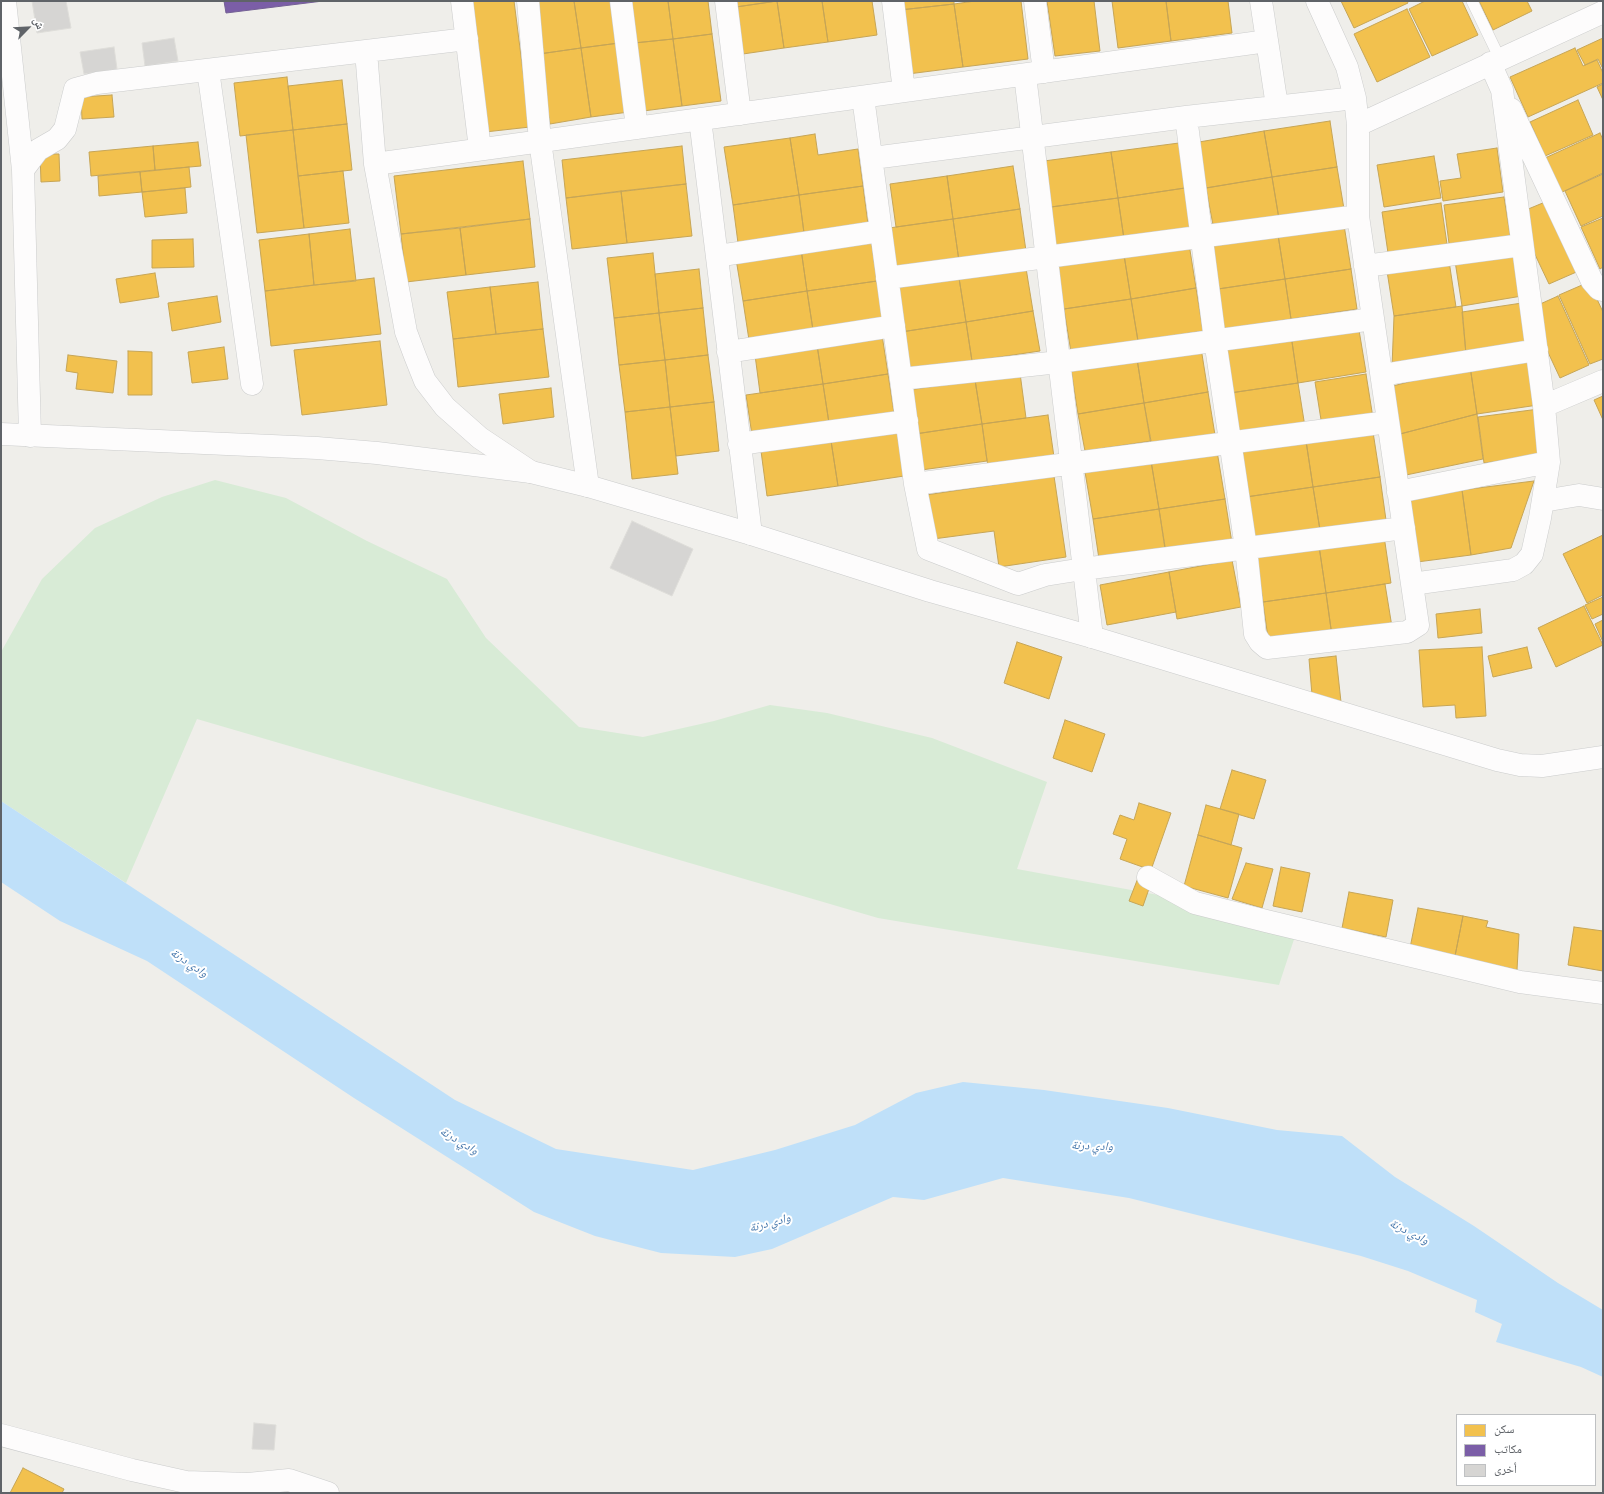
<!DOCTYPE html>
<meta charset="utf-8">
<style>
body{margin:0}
#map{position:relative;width:1604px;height:1494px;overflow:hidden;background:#efeeea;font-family:"IBM Plex Sans","Noto Naskh Arabic",sans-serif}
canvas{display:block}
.frame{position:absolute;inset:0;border:2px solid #5f6368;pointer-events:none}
.legend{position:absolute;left:1456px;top:1414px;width:140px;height:72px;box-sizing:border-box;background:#fff;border:1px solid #bfc1c3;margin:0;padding:5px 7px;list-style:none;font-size:12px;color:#5f6368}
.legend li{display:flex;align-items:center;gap:8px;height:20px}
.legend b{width:20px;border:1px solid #bfc1c3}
.north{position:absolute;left:8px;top:8px;width:40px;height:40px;-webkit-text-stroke:3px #fff;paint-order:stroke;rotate:66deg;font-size:11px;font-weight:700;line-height:16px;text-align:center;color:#5f6368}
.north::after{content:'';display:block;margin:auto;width:14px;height:18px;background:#5f6368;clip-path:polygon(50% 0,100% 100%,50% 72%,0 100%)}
</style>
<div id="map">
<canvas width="1604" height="1494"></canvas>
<div class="frame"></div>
<ul class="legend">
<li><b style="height:11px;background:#f2c14e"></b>سكن</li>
<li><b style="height:11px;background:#7b5ea7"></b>مكاتب</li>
<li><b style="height:11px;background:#d6d5d3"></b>أخرى</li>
</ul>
<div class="north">ش</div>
</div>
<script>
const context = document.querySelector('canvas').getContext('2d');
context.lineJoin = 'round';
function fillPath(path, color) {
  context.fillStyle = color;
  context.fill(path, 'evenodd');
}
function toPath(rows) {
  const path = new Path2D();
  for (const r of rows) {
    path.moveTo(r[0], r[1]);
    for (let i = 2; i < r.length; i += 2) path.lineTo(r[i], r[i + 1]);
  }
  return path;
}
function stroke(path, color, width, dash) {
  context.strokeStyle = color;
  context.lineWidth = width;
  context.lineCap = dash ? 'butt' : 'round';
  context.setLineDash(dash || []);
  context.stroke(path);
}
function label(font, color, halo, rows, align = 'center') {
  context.font = font + ' "IBM Plex Sans","Noto Naskh Arabic",sans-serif';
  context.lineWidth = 4;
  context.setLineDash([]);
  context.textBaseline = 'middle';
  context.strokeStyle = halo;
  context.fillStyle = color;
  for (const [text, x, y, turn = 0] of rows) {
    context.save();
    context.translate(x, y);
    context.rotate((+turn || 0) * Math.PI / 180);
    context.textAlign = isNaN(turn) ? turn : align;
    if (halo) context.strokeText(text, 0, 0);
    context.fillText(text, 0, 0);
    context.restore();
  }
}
const green = toPath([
 [215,480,286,498,367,541,447,579,486,638,579,727,643,737,714,721,770,705,827,713,932,738,1047,782,1017,869,1300,921,1279,985,878,918,197,719,126,883,1,801,1,652,42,579,95,528,162,497]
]);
const water = toPath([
 [1,801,455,1100,556,1149,693,1170,775,1150,855,1125,916,1093,963,1082,1044,1090,1168,1108,1277,1130,1342,1136,1395,1177,1474,1226,1558,1283,1603,1310,1603,1377,1581,1367,1496,1342,1502,1324,1475,1312,1477,1300,1408,1271,1361,1256,1129,1198,1003,1178,924,1200,893,1197,772,1249,735,1257,661,1253,595,1236,534,1212,354,1098,147,961,60,921,1,882]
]);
const homes = toPath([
 [469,1,514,1,530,127,485,132,469,1],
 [532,1,574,1,581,48,539,54,532,1],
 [574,1,612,1,619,43,581,48,574,1],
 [629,1,668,1,673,39,634,43,629,1],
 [668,1,708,1,712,34,673,39,668,1],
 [735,1,777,1,736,7,735,1],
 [777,1,822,1,828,42,784,48,777,1],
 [777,1,784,48,743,54,736,7,777,1],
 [822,1,872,1,877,35,828,42,822,1],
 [899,1,954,1,954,4,900,10,899,1],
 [975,1,1021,1,1028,59,963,67,954,4,975,1],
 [1047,1,1094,1,1100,51,1055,56,1047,1],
 [1112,1,1166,1,1171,41,1118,48,1112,1],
 [1166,1,1228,1,1232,33,1171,41,1166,1],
 [1341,1,1407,1,1408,3,1354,28,1341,1],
 [1425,1,1462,1,1478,35,1432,56,1409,9,1425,1],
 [1479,1,1527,1,1532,11,1493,30,1479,1],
 [954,4,963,67,908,74,900,10,954,4],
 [1407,9,1430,57,1377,82,1354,34,1407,9],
 [712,34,721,101,682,106,673,39,712,34],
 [1603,38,1603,69,1598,59,1585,65,1577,50,1603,38],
 [673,39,682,106,643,111,634,43,673,39],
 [619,43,629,112,591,117,581,48,619,43],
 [581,48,591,117,550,124,539,54,581,48],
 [1575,48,1583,66,1597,60,1603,73,1603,83,1528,117,1510,77,1575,48],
 [287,77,293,130,240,136,234,83,287,77],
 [342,80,347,124,293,130,288,86,342,80],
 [1603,84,1603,100,1597,87,1603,84],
 [112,95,114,117,82,119,81,97,112,95],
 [1578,100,1593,135,1545,156,1530,122,1578,100],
 [1330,121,1337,167,1272,177,1264,131,1330,121],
 [347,124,352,170,298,176,293,130,347,124],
 [293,130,304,228,257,233,246,135,293,130],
 [1264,131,1272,177,1206,188,1199,142,1264,131],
 [1600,133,1603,140,1603,173,1560,193,1545,158,1600,133],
 [815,134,818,155,858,149,863,186,799,195,790,138,815,134],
 [790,138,799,195,733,205,724,147,790,138],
 [198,142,201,166,155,170,153,146,198,142],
 [1179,143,1185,188,1118,198,1111,152,1179,143],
 [153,146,155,170,91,176,89,152,153,146],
 [682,146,686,184,566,198,562,160,682,146],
 [1497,148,1503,192,1443,201,1440,181,1461,178,1457,154,1497,148],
 [1111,152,1118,198,1051,207,1044,161,1111,152],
 [40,154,59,154,60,181,41,182,40,154],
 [1434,156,1441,198,1384,207,1377,165,1434,156],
 [523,161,530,219,401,234,394,176,523,161],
 [1013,166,1020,209,953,219,947,176,1013,166],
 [189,167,191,187,142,192,140,172,189,167],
 [1337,167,1344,209,1279,219,1272,177,1337,167],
 [343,171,349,223,304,228,298,176,343,171],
 [140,172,142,192,99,196,98,176,140,172],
 [1603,174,1603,216,1581,226,1565,191,1603,174],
 [947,176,953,219,896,227,890,184,947,176],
 [1272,177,1279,219,1214,230,1206,188,1272,177],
 [686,184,692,236,627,243,621,191,686,184],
 [863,186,868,224,804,233,799,195,863,186],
 [185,188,187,213,145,217,142,192,185,188],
 [1185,188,1191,230,1124,239,1118,198,1185,188],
 [621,191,627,243,572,249,566,198,621,191],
 [799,195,804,233,738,243,733,205,799,195],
 [1504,197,1511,241,1450,251,1444,205,1504,197],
 [1118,198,1124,239,1056,248,1051,207,1118,198],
 [1550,200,1581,270,1549,284,1521,225,1521,212,1550,200],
 [1441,203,1447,244,1388,253,1382,212,1441,203],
 [1020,209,1026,251,959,261,953,219,1020,209],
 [1603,218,1603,267,1600,269,1581,227,1603,218],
 [530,219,535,267,466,275,460,228,530,219],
 [953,219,959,261,895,270,889,228,953,219],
 [1344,225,1351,269,1285,279,1278,235,1344,225],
 [460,228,466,275,406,282,401,234,460,228],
 [350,229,356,281,314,285,309,234,350,229],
 [309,234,314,285,265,291,259,240,309,234],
 [1278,235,1285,279,1218,289,1211,245,1278,235],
 [193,239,194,267,152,268,152,240,193,239],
 [871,239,877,281,807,291,801,249,871,239],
 [1189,244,1196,288,1131,299,1124,255,1189,244],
 [801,249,807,291,743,301,736,259,801,249],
 [1515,252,1522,296,1462,306,1455,261,1515,252],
 [653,253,659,313,614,318,607,258,653,253],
 [1124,255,1131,299,1064,309,1057,265,1124,255],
 [1449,261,1456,307,1394,316,1387,271,1449,261],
 [1026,268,1033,311,966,322,959,278,1026,268],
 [699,269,703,308,659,313,655,274,699,269],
 [1351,269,1357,309,1291,319,1285,279,1351,269],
 [155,273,159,297,120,303,116,279,155,273],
 [374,278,381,334,271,346,265,291,374,278],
 [959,278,966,322,901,332,894,288,959,278],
 [1285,279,1291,319,1224,329,1218,289,1285,279],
 [877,281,883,320,813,330,807,291,877,281],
 [538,282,543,329,496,334,490,287,538,282],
 [1589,282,1603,312,1603,359,1590,364,1559,295,1589,282],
 [490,287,496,334,453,339,447,292,490,287],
 [1196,288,1203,331,1138,341,1131,299,1196,288],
 [807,291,813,330,749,340,743,301,807,291],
 [217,296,221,322,172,331,168,303,217,296],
 [1558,296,1589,365,1560,378,1546,348,1538,305,1558,296],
 [1131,299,1138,341,1071,352,1064,309,1131,299],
 [1522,303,1528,344,1466,354,1462,312,1522,303],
 [1462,306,1466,354,1392,367,1394,316,1462,306],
 [703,308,708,355,665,360,659,313,703,308],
 [1033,311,1040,351,972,361,966,322,1033,311],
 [659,313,665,360,619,365,614,318,659,313],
 [966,322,972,361,908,371,901,332,966,322],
 [1358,324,1366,372,1298,383,1291,335,1358,324],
 [543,329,549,377,458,387,453,339,543,329],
 [882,335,888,374,823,384,817,345,882,335],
 [1291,335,1298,383,1230,393,1222,346,1291,335],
 [380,341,387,405,302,415,294,350,380,341],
 [817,345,823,384,760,393,755,355,817,345],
 [224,347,228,379,192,383,188,352,224,347],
 [1201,348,1208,392,1144,403,1137,359,1201,348],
 [128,351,152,352,152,395,128,395,128,351],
 [68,355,117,361,113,393,76,389,78,373,66,371,68,355],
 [708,355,714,402,670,407,665,360,708,355],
 [1531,357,1538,405,1477,414,1470,366,1531,357],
 [1137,359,1144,403,1078,414,1071,369,1137,359],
 [665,360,670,407,625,412,619,365,665,360],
 [1470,366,1477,414,1400,434,1393,386,1470,366],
 [1020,373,1026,418,982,424,975,380,1020,373],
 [888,374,894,413,829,423,823,384,888,374],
 [1366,374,1373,418,1322,426,1315,382,1366,374],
 [975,380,982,424,915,434,909,390,975,380],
 [1298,383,1305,427,1237,438,1230,393,1298,383],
 [823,384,829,423,752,435,746,395,823,384],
 [551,388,554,417,503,424,499,394,551,388],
 [1208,392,1215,435,1151,445,1144,403,1208,392],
 [1603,396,1603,420,1594,400,1603,396],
 [714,402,719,451,676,456,670,407,714,402],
 [1144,403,1151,441,1085,451,1078,414,1144,403],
 [670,407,678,474,632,479,625,412,670,407],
 [1539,409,1545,455,1484,463,1478,417,1539,409],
 [1477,414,1483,459,1406,475,1400,434,1477,414],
 [1048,415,1054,457,988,467,982,424,1048,415],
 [982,424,987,461,921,470,915,434,982,424],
 [897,432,904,476,838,486,831,441,897,432],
 [1373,432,1380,477,1313,487,1306,441,1373,432],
 [831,441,838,486,767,496,761,451,831,441],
 [1306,441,1313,487,1246,497,1240,451,1306,441],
 [1217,451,1225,499,1159,509,1151,461,1217,451],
 [1151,461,1159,509,1093,519,1085,472,1151,461],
 [1054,476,1066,557,999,567,994,531,933,539,926,495,1054,476],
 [1380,477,1386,520,1320,530,1313,487,1380,477],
 [1534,481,1511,548,1471,555,1462,490,1534,481],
 [1313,487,1320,530,1253,540,1246,497,1313,487],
 [1462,490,1471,555,1417,562,1408,497,1462,490],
 [1225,499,1232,543,1166,553,1159,509,1225,499],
 [1159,509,1165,549,1099,559,1093,519,1159,509],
 [1603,535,1603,595,1587,603,1563,554,1603,535],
 [1384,536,1391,583,1326,593,1319,546,1384,536],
 [1319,546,1326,593,1263,602,1256,555,1319,546],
 [1232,560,1241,607,1177,619,1169,572,1232,560],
 [1169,572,1176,612,1107,625,1100,585,1169,572],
 [1385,584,1392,627,1332,636,1326,593,1385,584],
 [1326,593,1332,636,1269,645,1263,602,1326,593],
 [1603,597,1603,614,1592,619,1585,605,1603,597],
 [1584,606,1603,645,1556,667,1538,628,1584,606],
 [1480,609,1482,633,1438,638,1436,614,1480,609],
 [1603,620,1603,642,1595,624,1603,620],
 [1017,642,1062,657,1049,699,1004,683,1017,642],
 [1482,647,1486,716,1456,718,1455,705,1423,707,1419,650,1482,647],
 [1527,647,1532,668,1493,677,1488,656,1527,647],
 [1336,656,1341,702,1312,695,1309,659,1336,656],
 [1065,720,1105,734,1092,772,1053,758,1065,720],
 [1232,770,1266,780,1254,819,1220,809,1232,770],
 [1139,803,1171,813,1151,870,1120,859,1127,839,1113,834,1120,815,1134,820,1139,803],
 [1206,805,1239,814,1231,845,1198,835,1206,805],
 [1198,835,1242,848,1228,898,1184,886,1198,835],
 [1246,863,1273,869,1262,908,1232,899,1246,863],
 [1281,867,1310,873,1302,912,1273,906,1281,867],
 [1138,878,1151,883,1143,906,1129,901,1138,878],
 [1349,892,1393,900,1386,937,1342,928,1349,892],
 [1418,908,1463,916,1455,956,1410,948,1418,908],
 [1463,916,1488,921,1486,927,1519,934,1517,970,1455,956,1463,916],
 [1574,927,1603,931,1603,971,1568,965,1574,927],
 [23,1468,64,1489,62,1493,10,1493,23,1468]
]);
const offices = toPath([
 [224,1,323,1,226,13,224,1]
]);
const building = toPath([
 [32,1,66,1,71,28,37,33,32,1],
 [174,38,178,61,145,66,142,43,174,38],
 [114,47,117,69,84,74,80,52,114,47],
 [632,521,693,549,672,596,610,568,632,521],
 [254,1423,276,1425,274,1450,252,1449,254,1423]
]);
const service = toPath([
 [1472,1,1500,59]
]);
const minor = toPath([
 [5,1,23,170,30,436],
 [462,1,480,149],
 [528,1,540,141,588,486],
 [621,1,637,128],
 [726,1,740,114],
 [893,1,904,91],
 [1035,1,1044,72],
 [1261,1,1277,106],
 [366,51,375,164,406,332,415,356,425,381,445,407,480,438,531,472],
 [208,70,252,384],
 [1025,75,1092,637],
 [863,97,915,484,928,549,1018,584,1045,575,1083,569,1404,528],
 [1511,109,1592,281,1599,289,1603,290],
 [1186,117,1215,340,1246,548,1255,634,1260,642,1267,648,1407,632,1418,625,1358,216,1358,125,1355,98,1347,67,1317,1],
 [700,119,751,534],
 [1358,125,1603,12],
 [873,158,1186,117,1355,98],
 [375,164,1267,41],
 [23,170,38,150,57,139,65,129,75,89,97,83,467,39],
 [717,256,881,231],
 [1365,266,1522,245],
 [887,278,1358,216],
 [728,352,894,326],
 [1382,375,1537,350],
 [901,379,1059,362,1373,319],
 [1544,406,1603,381],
 [739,444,907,421],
 [915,484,1388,422],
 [1398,492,1549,462],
 [1543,501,1579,495,1603,499],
 [1412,584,1513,570,1524,564,1532,554,1540,518,1549,462,1544,406,1502,90,1490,63],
 [1148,877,1195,903,1266,921,1520,982,1603,993],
 [1,1435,132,1470,186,1482,248,1484,289,1480,328,1493]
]);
const tertiary = toPath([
 [1,434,317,448,377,453,531,472,588,486,751,534,930,591,1092,637,1497,760,1520,765,1542,766,1603,757]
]);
const waterNames = [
 ["وادي درنة",189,963,34],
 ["وادي درنة",459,1141,31],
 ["وادي درنة",1092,1146,2],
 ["وادي درنة",770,1223,-15],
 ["وادي درنة",1409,1232,27]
];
fillPath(green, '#d8ebd6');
fillPath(water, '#bfe0f9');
fillPath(homes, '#f2c14e');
stroke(homes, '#c6a556', 1);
fillPath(offices, '#7b5ea7');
stroke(offices, '#736094', 1);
fillPath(building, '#d6d5d3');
stroke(building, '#deddd9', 1);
stroke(service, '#cbcccc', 12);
stroke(minor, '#cbcccc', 23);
stroke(tertiary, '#cbcccc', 23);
stroke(service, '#fdfcfc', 11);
stroke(minor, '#fdfcfc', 22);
stroke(tertiary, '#fdfcfc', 22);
label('italic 12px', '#4174aa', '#fff', waterNames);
</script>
